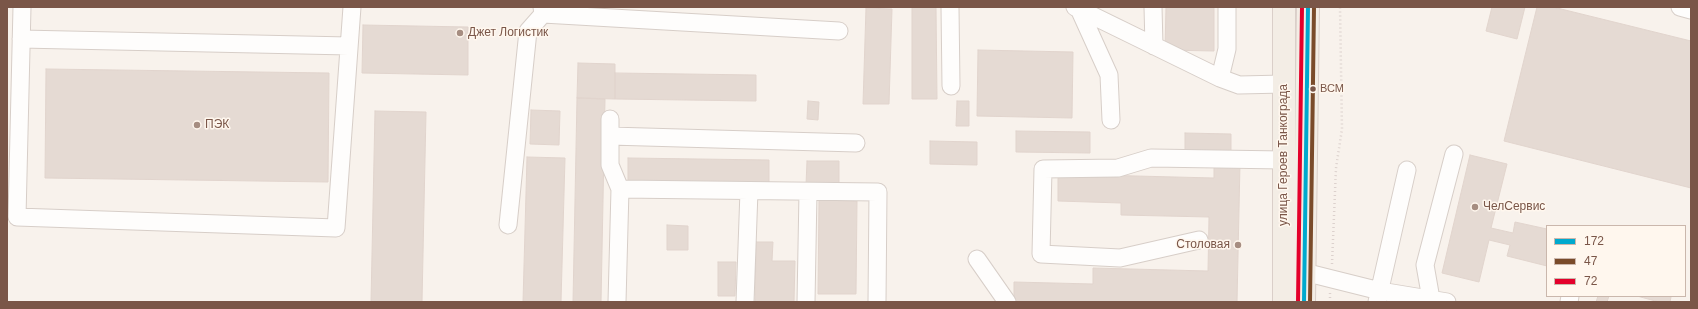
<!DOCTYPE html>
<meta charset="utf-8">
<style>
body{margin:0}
#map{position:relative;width:1698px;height:309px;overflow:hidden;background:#f8f2ec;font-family:Helvetica,sans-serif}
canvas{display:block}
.frame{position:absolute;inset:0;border:8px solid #7a5648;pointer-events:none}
.legend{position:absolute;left:1546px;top:225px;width:140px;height:72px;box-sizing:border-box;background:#fff7ee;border:1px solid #cab7ac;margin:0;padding:5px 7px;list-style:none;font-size:12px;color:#7a5648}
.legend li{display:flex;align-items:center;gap:8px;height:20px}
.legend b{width:20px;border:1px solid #cab7ac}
</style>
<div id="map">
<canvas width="1698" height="309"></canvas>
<div class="frame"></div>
<ul class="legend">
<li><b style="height:5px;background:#00a9ce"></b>172</li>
<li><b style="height:5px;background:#7a4b2a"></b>47</li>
<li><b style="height:5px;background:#e4002b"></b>72</li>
</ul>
</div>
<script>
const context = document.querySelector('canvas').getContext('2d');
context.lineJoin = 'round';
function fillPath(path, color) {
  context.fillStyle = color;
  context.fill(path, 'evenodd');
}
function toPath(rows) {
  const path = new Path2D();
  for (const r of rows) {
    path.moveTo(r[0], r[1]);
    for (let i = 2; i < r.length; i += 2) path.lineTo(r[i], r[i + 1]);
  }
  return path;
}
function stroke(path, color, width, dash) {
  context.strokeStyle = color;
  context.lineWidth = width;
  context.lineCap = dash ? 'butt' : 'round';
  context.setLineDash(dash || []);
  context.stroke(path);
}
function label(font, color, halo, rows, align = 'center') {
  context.font = font + ' Helvetica,sans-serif';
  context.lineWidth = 3;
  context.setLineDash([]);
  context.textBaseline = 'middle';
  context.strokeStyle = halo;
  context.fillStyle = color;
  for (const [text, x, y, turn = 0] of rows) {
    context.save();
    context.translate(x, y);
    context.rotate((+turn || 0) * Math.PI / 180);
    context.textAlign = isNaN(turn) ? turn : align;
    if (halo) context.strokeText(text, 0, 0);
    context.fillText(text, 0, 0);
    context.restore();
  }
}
const building = toPath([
 [912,7,936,7,937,99,912,99,912,7],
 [1166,7,1214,7,1214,51,1165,50,1166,7],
 [1492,7,1525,7,1517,39,1486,31,1492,7],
 [1537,7,1553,7,1691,41,1691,188,1504,141,1537,7],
 [866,8,892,9,889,104,863,104,866,8],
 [363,25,468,27,468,75,362,73,363,25],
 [978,50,1073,52,1072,118,977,116,978,50],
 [578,63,615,64,615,99,577,98,578,63],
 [46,69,329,73,328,182,45,178,46,69],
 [615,73,756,75,756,101,615,99,615,73],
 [577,98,605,99,601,302,573,302,577,98],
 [808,101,819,102,818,120,807,119,808,101],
 [957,101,969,101,969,126,956,126,957,101],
 [531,110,560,111,559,145,530,144,531,110],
 [375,111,426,112,422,302,371,302,375,111],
 [1016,131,1090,132,1090,153,1016,152,1016,131],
 [1185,133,1231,134,1231,154,1185,154,1185,133],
 [930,141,977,142,977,165,930,164,930,141],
 [1470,155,1507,164,1491,228,1513,233,1515,222,1547,229,1547,266,1507,256,1510,245,1489,240,1479,282,1442,273,1470,155],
 [527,157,565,158,561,302,523,302,527,157],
 [628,158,769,160,769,184,628,182,628,158],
 [807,161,839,161,839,186,806,185,807,161],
 [1214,162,1240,163,1237,302,1014,302,1014,282,1093,284,1093,268,1208,271,1209,217,1121,215,1121,203,1058,201,1058,174,1214,178,1214,162],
 [819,200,857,201,856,294,818,294,819,200],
 [667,225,688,226,688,250,667,250,667,225],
 [756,242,773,242,772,261,795,261,794,302,755,302,756,242],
 [718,262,736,262,735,296,718,296,718,262],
 [1598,296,1609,296,1607,302,1596,302,1598,296],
 [1637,296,1667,296,1671,297,1670,302,1659,302,1637,296]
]);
const path = toPath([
 [1332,264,1336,168,1342,129,1340,7],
 [1330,302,1330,293]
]);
const minor = toPath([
 [22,7,17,217,336,228,352,7],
 [542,7,543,14,839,31],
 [950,7,951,86],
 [1075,7,1220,78,1239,85,1284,84],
 [1153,7,1154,46],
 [1680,7,1691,10],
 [1080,11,1109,75,1111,120],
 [21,39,349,46],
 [1220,78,1227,49,1227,7],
 [610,119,610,165,620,189,617,302],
 [610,136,856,143],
 [620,189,878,192,877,302],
 [508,225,528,31,543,14],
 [1199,240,1120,258,1041,254,1043,169,1118,168,1151,158,1284,160],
 [977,259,1007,302],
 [1304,272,1380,291,1447,302],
 [1431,299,1425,265,1454,154],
 [745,302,749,191],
 [806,302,808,192],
 [1377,302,1407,170],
 [1569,302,1570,296]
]);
const major = toPath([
 [1284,302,1284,7],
 [1304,302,1308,7]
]);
const bus1 = toPath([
 [1304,302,1308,7]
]);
const bus2 = toPath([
 [1310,302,1314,7]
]);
const bus3 = toPath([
 [1298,302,1302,7]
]);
const markers = [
 [460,33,4,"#a68d81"],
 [1313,89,3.5,"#7a5648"],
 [197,125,4,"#a68d81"],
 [1475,207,4,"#a68d81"],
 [1238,245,4,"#a68d81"]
];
const busNames = [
 ["ВСМ",1320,89]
];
const poiNames = [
 ["Джет Логистик",468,33],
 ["ПЭК",205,125],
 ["ЧелСервис",1483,207],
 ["Столовая",1230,245,"right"]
];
const streetNames = [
 ["улица Героев Танкограда",1284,155,-90]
];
fillPath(building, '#e5dad3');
stroke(building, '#e1d4cd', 1);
stroke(minor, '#d7cec8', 19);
stroke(major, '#dacfc9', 24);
stroke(path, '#dcd1cd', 2.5, [1, 3]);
stroke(minor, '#fefdfc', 17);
stroke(major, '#f3ede5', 22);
stroke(bus1, '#00a9ce', 4);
stroke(bus2, '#7a4b2a', 4);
stroke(bus3, '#e4002b', 4);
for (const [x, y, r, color] of markers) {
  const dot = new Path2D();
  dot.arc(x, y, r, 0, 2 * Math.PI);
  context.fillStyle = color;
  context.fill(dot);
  stroke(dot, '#fff7ee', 1.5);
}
label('11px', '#7a5648', '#fff7ee', busNames, 'left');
label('12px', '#7a5648', '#fff7ee', poiNames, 'left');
label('12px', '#7a5648', '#fff7ee', streetNames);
</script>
